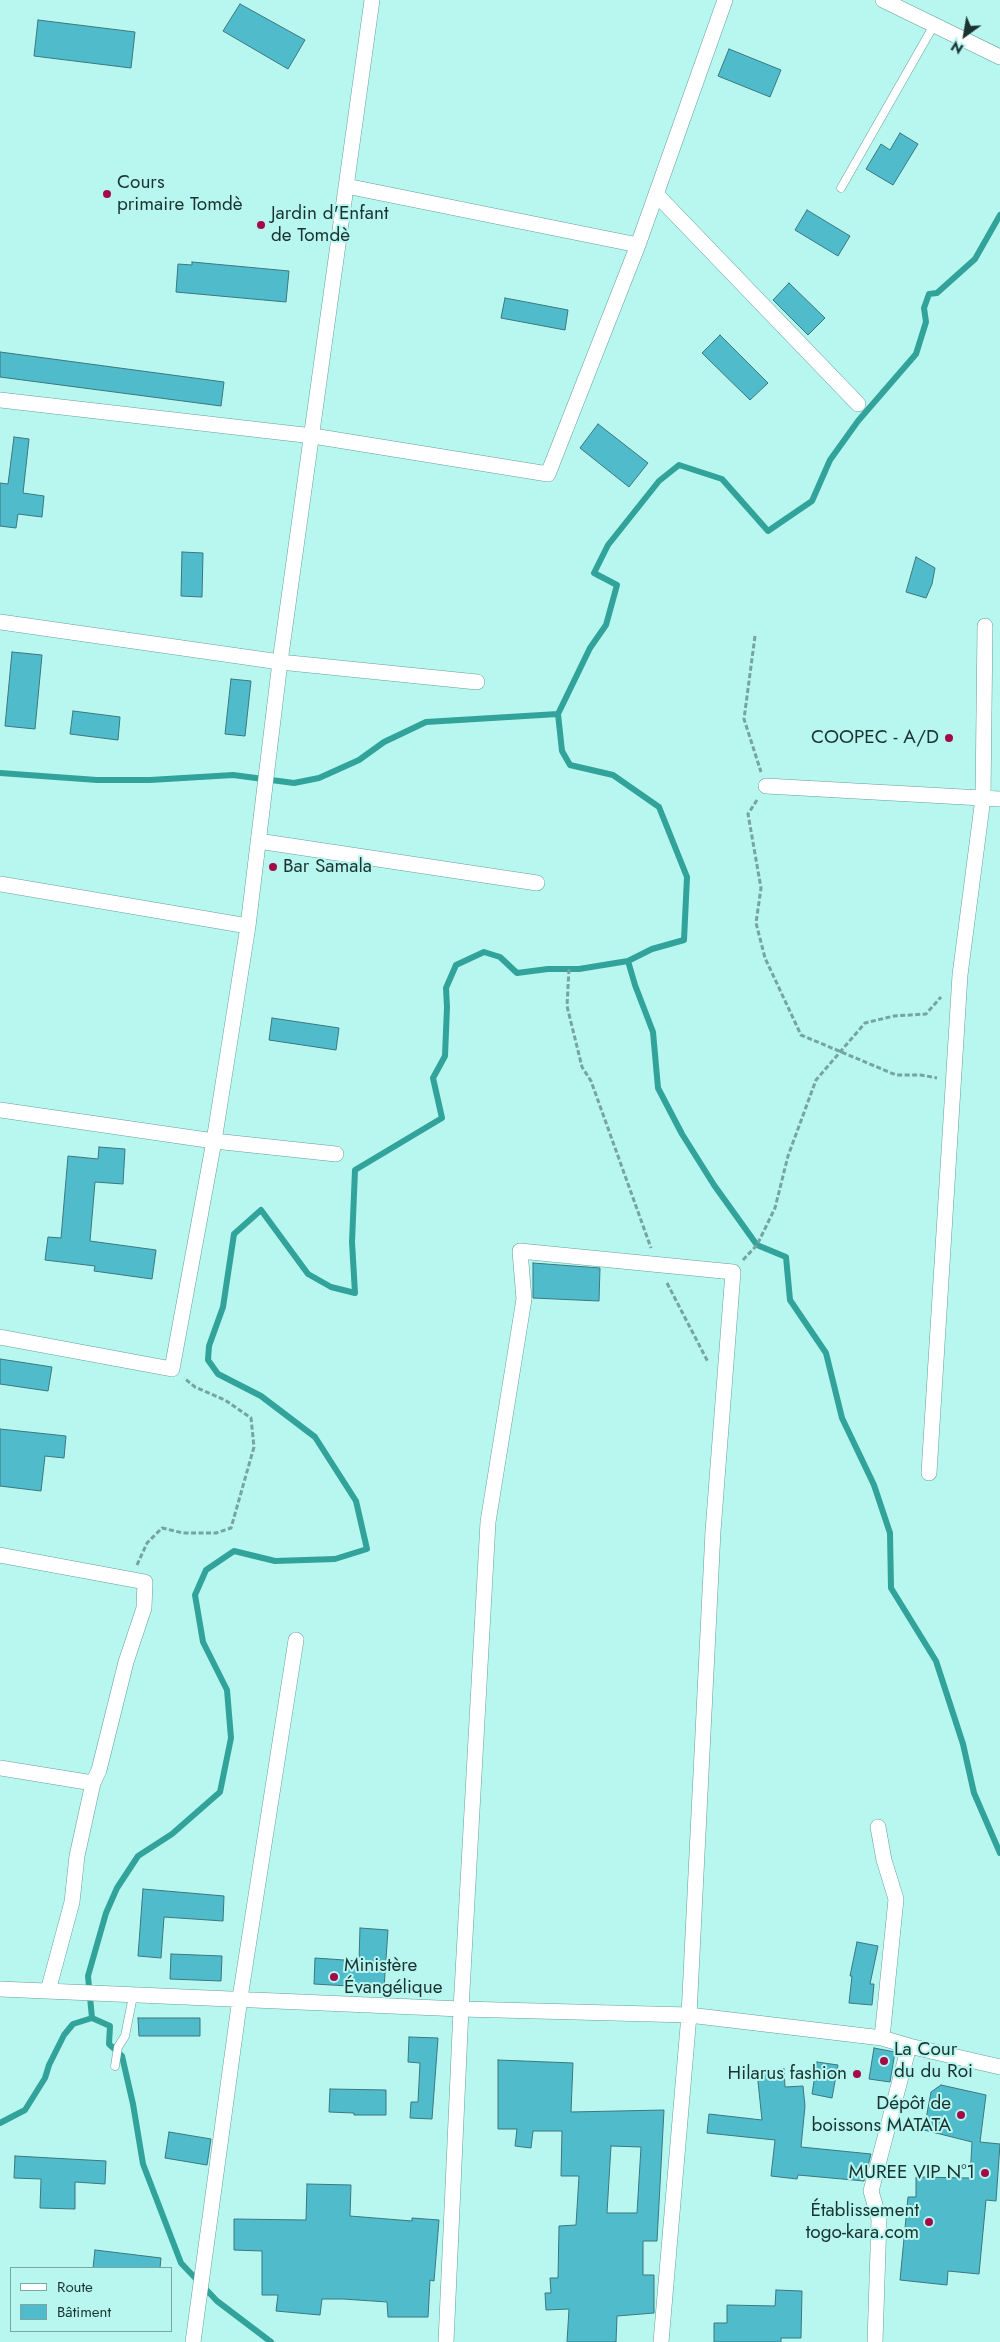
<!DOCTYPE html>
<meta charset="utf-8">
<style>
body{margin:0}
#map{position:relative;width:1000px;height:2342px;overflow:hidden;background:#b8f6f0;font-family:Jost,sans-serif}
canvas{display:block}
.legend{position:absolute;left:10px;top:2267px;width:162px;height:65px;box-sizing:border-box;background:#b8f6f0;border:1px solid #79a8a4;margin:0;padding:6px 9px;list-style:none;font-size:15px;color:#1a3331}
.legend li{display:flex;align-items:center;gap:10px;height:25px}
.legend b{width:25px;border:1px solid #79a8a4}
.north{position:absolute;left:940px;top:10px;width:50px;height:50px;-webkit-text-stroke:4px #b8f6f0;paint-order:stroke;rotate:212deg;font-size:14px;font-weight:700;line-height:20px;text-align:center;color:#1a3331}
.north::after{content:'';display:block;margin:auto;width:18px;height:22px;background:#1a3331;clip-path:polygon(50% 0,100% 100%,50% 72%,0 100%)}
</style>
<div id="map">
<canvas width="1000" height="2342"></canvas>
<ul class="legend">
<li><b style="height:6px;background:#fff"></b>Route</li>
<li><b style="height:14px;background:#50bccb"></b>Bâtiment</li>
</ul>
<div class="north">N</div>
</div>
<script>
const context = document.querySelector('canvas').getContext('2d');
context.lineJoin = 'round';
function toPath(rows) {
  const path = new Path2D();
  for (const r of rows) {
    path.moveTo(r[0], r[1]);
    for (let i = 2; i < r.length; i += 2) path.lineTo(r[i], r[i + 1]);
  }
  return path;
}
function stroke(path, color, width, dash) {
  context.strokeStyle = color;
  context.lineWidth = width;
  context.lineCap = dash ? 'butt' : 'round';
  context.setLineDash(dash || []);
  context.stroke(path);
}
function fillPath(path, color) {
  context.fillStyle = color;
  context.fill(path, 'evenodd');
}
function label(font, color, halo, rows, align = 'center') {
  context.font = font + ' Jost,sans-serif';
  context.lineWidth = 4;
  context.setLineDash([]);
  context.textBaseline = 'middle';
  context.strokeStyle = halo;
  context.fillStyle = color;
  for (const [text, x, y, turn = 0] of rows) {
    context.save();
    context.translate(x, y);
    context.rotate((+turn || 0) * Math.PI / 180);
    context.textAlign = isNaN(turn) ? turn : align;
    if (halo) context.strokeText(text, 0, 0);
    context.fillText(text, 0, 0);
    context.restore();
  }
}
const stream = toPath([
 [0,773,97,780,150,780,233,775,294,783,319,778,359,760,384,742,426,722,558,714],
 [628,961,635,985,653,1032,658,1088,682,1134,714,1185,757,1245,786,1257,790,1300,826,1353,842,1418,874,1485,890,1533,891,1588,936,1661,963,1744,974,1793,1000,1853],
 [92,2018,88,1976,106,1913,117,1888,138,1856,172,1834,220,1792,231,1738,227,1690,203,1642,195,1595,206,1570,234,1551,275,1561,335,1559,367,1549,356,1501,315,1437,261,1396,218,1374,208,1360,209,1346,223,1307,234,1234,261,1210,308,1274,331,1287,355,1293,352,1242,355,1170,442,1118,433,1078,445,1056,447,1007,446,988,456,965,484,952,500,957,517,973,548,969,579,969,628,961,652,949,684,940,687,877,659,807,613,775,570,765,562,751,558,714,590,648,606,625,617,585,594,573,608,545,659,481,679,465,722,479,768,531,812,501,830,460,858,421,916,354,926,322,924,308,929,294,937,293,975,259,1000,215],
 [92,2018,110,2026,109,2044,122,2056,133,2104,143,2164,181,2263,217,2301,271,2342],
 [0,2123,25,2110,45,2078,49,2065,64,2035,73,2024,92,2018]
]);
const building = toPath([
 [240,4,305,40,288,69,223,31,240,4],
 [38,20,135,32,131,68,34,56,38,20],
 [729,49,781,70,770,97,718,76,729,49],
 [900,133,918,144,893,185,866,169,881,144,890,150,900,133],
 [807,210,850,236,838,256,795,230,807,210],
 [192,262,289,271,286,302,176,292,178,264,192,265,192,262],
 [789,283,825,318,808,335,773,300,789,283],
 [505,298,568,310,565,330,501,318,505,298],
 [720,335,768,383,750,400,702,353,720,335],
 [0,352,224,382,221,406,0,377,0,352],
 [598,424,648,463,629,487,580,448,598,424],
 [14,437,29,439,23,493,44,496,42,517,18,514,16,528,0,526,0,483,8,484,14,437],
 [182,552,203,553,202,597,181,596,182,552],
 [916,557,935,568,932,584,926,598,906,592,916,557],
 [12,652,42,655,35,729,5,726,12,652],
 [231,679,251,681,245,736,225,734,231,679],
 [73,711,120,717,118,740,70,734,73,711],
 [272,1018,339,1028,336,1050,269,1040,272,1018],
 [99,1147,125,1149,123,1184,95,1182,90,1241,156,1250,152,1279,94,1271,95,1266,45,1260,48,1237,61,1238,68,1156,98,1159,99,1147],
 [533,1263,600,1268,599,1301,533,1298,533,1263],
 [0,1359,52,1367,48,1391,0,1384,0,1359],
 [0,1429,66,1436,64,1458,45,1456,41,1491,0,1486,0,1429],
 [143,1889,224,1896,223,1921,164,1917,161,1958,138,1956,143,1889],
 [360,1928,388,1930,384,1988,314,1984,315,1958,359,1961,360,1928],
 [857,1942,878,1946,870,1984,874,1984,872,2005,849,2003,852,1976,850,1976,857,1942],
 [171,1954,222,1956,221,1981,170,1979,171,1954],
 [138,2018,200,2018,200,2036,139,2036,138,2018],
 [409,2037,438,2038,432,2119,410,2118,411,2102,418,2102,420,2063,408,2062,409,2037],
 [874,2048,895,2052,890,2082,869,2079,874,2048],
 [498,2060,573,2063,571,2112,664,2110,657,2241,643,2241,643,2275,654,2275,654,2313,617,2316,616,2342,567,2342,569,2309,546,2310,545,2293,551,2293,550,2278,558,2278,559,2226,576,2225,579,2176,561,2176,562,2131,533,2131,531,2148,515,2146,517,2129,498,2129,498,2060],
 [611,2146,641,2147,637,2213,607,2213,611,2146],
 [817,2062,838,2065,832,2098,812,2094,817,2062],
 [784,2069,785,2087,803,2086,805,2106,801,2147,871,2154,864,2181,798,2175,797,2179,771,2176,775,2140,707,2133,709,2114,762,2120,757,2072,784,2069],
 [941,2085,986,2095,980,2142,1000,2144,996,2201,986,2200,979,2274,948,2271,947,2285,900,2280,908,2197,916,2197,916,2177,970,2178,972,2142,924,2130,931,2092,941,2085],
 [330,2089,386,2090,386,2115,354,2115,354,2113,329,2112,330,2089],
 [169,2132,211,2139,207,2165,165,2158,169,2132],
 [15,2156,106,2161,105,2184,75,2182,75,2209,40,2208,41,2179,14,2178,15,2156],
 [307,2184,351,2185,350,2216,412,2221,412,2218,439,2220,434,2281,430,2280,428,2317,388,2317,387,2302,343,2299,322,2299,320,2315,276,2311,278,2295,262,2295,262,2251,234,2250,234,2219,306,2220,307,2184],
 [95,2250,161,2258,160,2268,93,2268,95,2250],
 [776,2290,802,2291,801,2338,781,2338,781,2342,714,2342,714,2323,727,2323,727,2305,775,2306,776,2290]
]);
const path = toPath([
 [755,636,744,719,761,772],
 [757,800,748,814,761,888,756,923,765,958,801,1035,896,1075,921,1075,937,1078],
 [569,969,567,1006,582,1067,591,1081,651,1248],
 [743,1260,757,1245,775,1208,788,1156,816,1080,865,1023,894,1016,926,1014,941,997],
 [667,1283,708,1362],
 [137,1565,147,1543,162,1528,183,1533,216,1533,231,1528,254,1447,251,1418,225,1400,195,1387,184,1378]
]);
const service = toPath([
 [841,188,934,25],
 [115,2066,118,2047,125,2036,133,1996]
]);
const minor = toPath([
 [883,0,1000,57],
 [346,186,638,245],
 [656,194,858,404],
 [0,400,313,436,548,474,638,245,725,0],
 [0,622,280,662,477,682],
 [766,786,1000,799],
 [258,841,537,883],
 [0,884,248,926],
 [0,1110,214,1141,172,1369,0,1337],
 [336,1154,214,1141,248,926,280,662,372,0],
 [929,1473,960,975,983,798,985,626],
 [0,1555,145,1582,144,1608,126,1662,99,1770,93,1783,77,1856,72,1902,48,1991],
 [0,1768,93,1783],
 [878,1827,884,1860,896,1899,882,2038],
 [0,1989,461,2009,689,2015,882,2038,909,2046,1000,2067],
 [193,2342,240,1998,296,1640],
 [446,2342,461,2009,488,1522,524,1299,520,1251,733,1272,713,1531,689,2015,661,2342],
 [875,2342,879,2219,871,2191,909,2046]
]);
const markers = [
 [107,194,5,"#a30a46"],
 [261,225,5,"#a30a46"],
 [949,738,5,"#a30a46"],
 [273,867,5,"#a30a46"],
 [334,1977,5,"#a30a46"],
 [884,2061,5,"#a30a46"],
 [857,2074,5,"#a30a46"],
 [961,2115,5,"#a30a46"],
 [985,2173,5,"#a30a46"],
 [929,2222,5,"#a30a46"]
];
const poiNames = [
 ["Cours",117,183],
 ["primaire Tomdè",117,205],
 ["Jardin d'Enfant",271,214],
 ["de Tomdè",271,236],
 ["COOPEC - A/D",939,738,"right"],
 ["Bar Samala",283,867],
 ["Ministère",344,1966],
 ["Évangélique",344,1988],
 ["La Cour",894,2050],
 ["du du Roi",894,2072],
 ["Hilarus fashion",847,2074,"right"],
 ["Dépôt de",951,2104,"right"],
 ["boissons MATATA",951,2126,"right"],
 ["MUREE VIP N°1",975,2173,"right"],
 ["Établissement",919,2211,"right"],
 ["togo-kara.com",919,2233,"right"]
];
stroke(stream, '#31a39a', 6);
fillPath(building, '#50bccb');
stroke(building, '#3b777f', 1);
stroke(service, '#64a09a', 9);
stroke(minor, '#64a09a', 16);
stroke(path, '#76a4a0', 3, [5, 2.5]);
stroke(service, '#fff', 8);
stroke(minor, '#fff', 15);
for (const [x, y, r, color] of markers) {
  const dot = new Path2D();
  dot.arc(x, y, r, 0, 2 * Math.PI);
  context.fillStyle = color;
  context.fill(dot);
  stroke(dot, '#b8f6f0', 2);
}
label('19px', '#1a3331', '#b8f6f0', poiNames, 'left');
</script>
